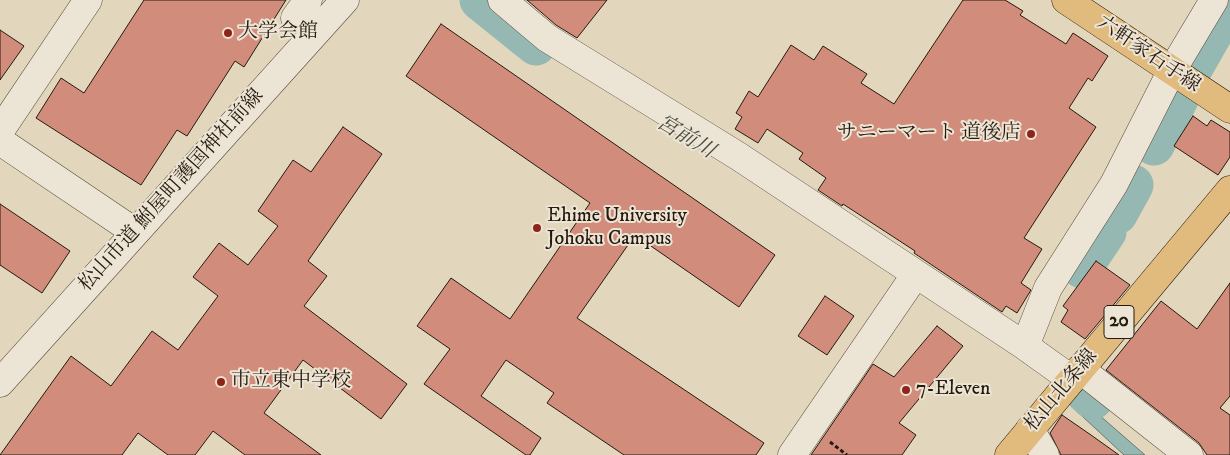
<!DOCTYPE html>
<meta charset="utf-8">
<style>
body{margin:0}
canvas{display:block;background:#e2d6bd}
</style>
<canvas width="1230" height="455"></canvas>
<script>
const context = document.querySelector('canvas').getContext('2d');
context.lineJoin = 'round';
function fillPath(path, color) {
  context.fillStyle = color;
  context.fill(path, 'evenodd');
}
function toPath(rows) {
  const path = new Path2D();
  for (const r of rows) {
    path.moveTo(r[0], r[1]);
    for (let i = 2; i < r.length; i += 2) path.lineTo(r[i], r[i + 1]);
  }
  return path;
}
function stroke(path, color, width, dash) {
  context.strokeStyle = color;
  context.lineWidth = width;
  context.lineCap = dash ? 'butt' : 'round';
  context.setLineDash(dash || []);
  context.stroke(path);
}
function label(font, color, halo, rows, align = 'center') {
  context.font = font + ' "IM FELL DW Pica","Noto Serif JP",serif';
  context.lineWidth = 4;
  context.setLineDash([]);
  context.textBaseline = 'middle';
  context.strokeStyle = halo;
  context.fillStyle = color;
  for (const [text, x, y, turn = 0] of rows) {
    context.save();
    context.translate(x, y);
    context.rotate((+turn || 0) * Math.PI / 180);
    context.textAlign = isNaN(turn) ? turn : align;
    if (halo) context.strokeText(text, 0, 0);
    context.fillText(text, 0, 0);
    context.restore();
  }
}
const water = toPath([
 [1075,394,1145,455,1124,455,1068,403,1075,394]
]);
const river = toPath([
 [480,0,536,45],
 [1229,2,1230,1],
 [1193,67,1213,32],
 [1154,145,1178,99],
 [1117,214,1133,185],
 [1082,268,1106,232],
 [1085,392,1093,399]
]);
const building = toPath([
 [144,0,286,0,244,67,235,61,187,136,177,130,141,185,36,118,61,78,84,93,144,0],
 [527,0,607,0,577,38,556,25,527,0],
 [963,0,1005,0,1023,11,1020,15,1066,44,1073,33,1108,56,1092,81,1088,78,1069,108,1096,127,1024,238,1042,249,1021,283,1031,290,1017,313,1006,306,1002,312,914,253,915,251,843,204,842,206,818,190,826,178,799,159,803,153,767,129,758,143,735,129,742,117,736,113,749,91,758,97,791,45,814,60,823,46,867,74,861,83,894,104,963,0],
 [441,24,775,255,739,307,635,235,577,318,764,443,756,455,624,455,547,403,554,393,506,360,481,396,541,438,530,455,526,455,424,384,450,349,417,326,451,278,510,319,590,203,406,76,441,24],
 [0,30,24,46,0,80,0,30],
 [1193,116,1207,126,1211,120,1230,132,1230,157,1218,175,1174,146,1193,116],
 [343,127,382,154,308,261,327,276,304,306,407,384,381,419,303,360,264,413,321,455,245,455,213,431,195,455,168,455,138,433,122,455,0,455,71,356,111,386,152,331,178,350,218,296,193,277,219,243,248,265,278,226,258,211,293,160,311,172,343,127],
 [0,204,70,251,42,293,0,265,0,204],
 [1096,261,1130,285,1085,339,1061,322,1068,310,1063,306,1096,261],
 [1230,283,1230,396,1220,408,1230,415,1230,455,1207,455,1199,443,1106,370,1161,301,1197,329,1230,283],
 [825,296,854,316,827,355,798,336,825,296],
 [937,326,963,346,899,423,916,435,902,455,811,455,873,364,894,377,937,326],
 [1062,415,1091,435,1119,455,1061,455,1050,433,1062,415]
]);
const path = toPath([
 [830,442,847,455]
]);
const minor = toPath([
 [502,0,547,38,738,156,1025,346,1071,379],
 [295,18,308,0],
 [0,131,88,0],
 [0,141,135,232],
 [1025,346,1048,288,1114,184,1171,72,1214,0],
 [1080,369,1189,455],
 [0,383,345,0],
 [1030,429,1045,455],
 [792,455,916,274]
]);
const major = toPath([
 [1066,0,1230,109],
 [1009,455,1230,190]
]);
const markers = [
 [228,33,5,"#8f2418"],
 [1031,134,5,"#8f2418"],
 [537,228,5,"#8f2418"],
 [221,382,5,"#8f2418"],
 [906,390,5,"#8f2418"]
];
const shields = [
 [1119,322,30]
];
const shieldNames = [
 ["20",1119,322]
];
const poiNames = [
 ["大学会館",238,33],
 ["サニーマート 道後店",1021,134,"right"],
 ["Ehime University",547,217],
 ["Johoku Campus",547,240],
 ["市立東中学校",231,382],
 ["7-Eleven",916,390]
];
const streetNames = [
 ["六軒家石手線",1148,55,34],
 ["松山市道 鮒屋町護国神社前線",172,191,-48],
 ["松山北条線",1062,391,-50]
];
const waterNames = [
 ["宮前川",685,138,31]
];
fillPath(water, '#95b9b2');
stroke(water, '#697970', 1);
stroke(river, '#95b9b2', 41);
fillPath(building, '#d28c7c');
stroke(building, '#261a0e', 1);
stroke(minor, '#55493a', 29);
stroke(major, '#261a0e', 29);
stroke(path, '#261a0e', 3, [4, 2.5]);
stroke(minor, '#ece4d4', 28);
stroke(major, '#e1bb7e', 28);
for (const [x, y, r, color] of markers) {
  const dot = new Path2D();
  dot.arc(x, y, r, 0, 2 * Math.PI);
  context.fillStyle = color;
  context.fill(dot);
  stroke(dot, '#ece4d4', 2);
}
for (const [x, y, w] of shields) {
  const box = new Path2D();
  box.roundRect(x - w / 2, y - 16.5, w, 33, 4);
  context.fillStyle = '#ece4d4';
  context.fill(box);
  stroke(box, '#261a0e', 1);
}
label('bold 19px', '#261a0e', null, shieldNames);
label('20px', '#261a0e', '#ece4d4', poiNames, 'left');
label('20px', '#261a0e', '#ece4d4', streetNames);
label('italic 21px', '#474a3f', '#ece4d4', waterNames);
</script>
